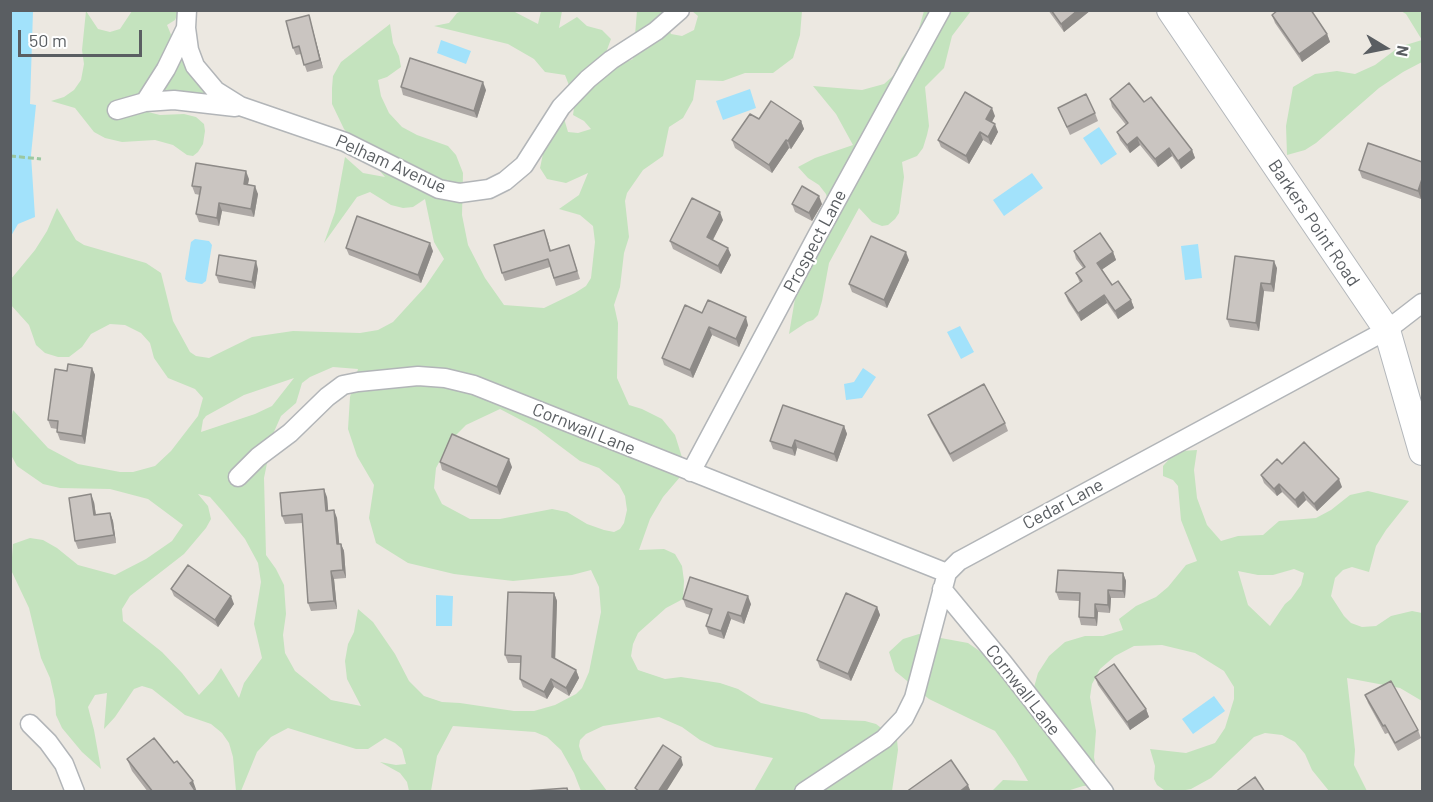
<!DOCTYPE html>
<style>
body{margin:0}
#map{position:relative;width:1433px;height:802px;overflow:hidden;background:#ece8e1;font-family:Barlow,sans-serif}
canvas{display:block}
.frame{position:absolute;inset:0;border:12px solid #5a5e62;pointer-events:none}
.north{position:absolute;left:1355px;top:18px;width:60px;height:60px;-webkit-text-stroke:4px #fff;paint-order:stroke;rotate:100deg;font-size:16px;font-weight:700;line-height:24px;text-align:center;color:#5a5e62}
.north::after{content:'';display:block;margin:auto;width:21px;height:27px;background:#5a5e62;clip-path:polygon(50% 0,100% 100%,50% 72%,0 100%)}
.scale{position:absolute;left:18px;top:30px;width:124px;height:27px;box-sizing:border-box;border:3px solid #5a5e62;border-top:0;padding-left:8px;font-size:18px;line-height:21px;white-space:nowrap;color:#5a5e62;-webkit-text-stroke:4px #fff;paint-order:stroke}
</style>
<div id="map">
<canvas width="1433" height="802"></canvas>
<div class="frame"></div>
<div class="north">N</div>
<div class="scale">50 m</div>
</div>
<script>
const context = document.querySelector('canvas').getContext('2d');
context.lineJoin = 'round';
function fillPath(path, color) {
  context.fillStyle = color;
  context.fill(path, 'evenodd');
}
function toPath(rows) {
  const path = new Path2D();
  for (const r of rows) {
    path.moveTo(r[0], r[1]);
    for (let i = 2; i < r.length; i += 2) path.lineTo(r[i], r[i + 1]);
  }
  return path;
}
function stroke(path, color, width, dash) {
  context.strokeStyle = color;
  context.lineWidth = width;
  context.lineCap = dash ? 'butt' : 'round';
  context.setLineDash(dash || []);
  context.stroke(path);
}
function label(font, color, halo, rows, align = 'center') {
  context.font = font + ' Barlow,sans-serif';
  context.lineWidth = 4.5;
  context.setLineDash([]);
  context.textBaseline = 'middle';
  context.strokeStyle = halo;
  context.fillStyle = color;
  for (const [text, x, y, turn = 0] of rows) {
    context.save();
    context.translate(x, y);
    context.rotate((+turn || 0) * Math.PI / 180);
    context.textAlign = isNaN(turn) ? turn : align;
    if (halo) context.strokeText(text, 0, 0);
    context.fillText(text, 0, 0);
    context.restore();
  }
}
const green = toPath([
 [86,11,98,29,110,32,120,29,132,11,179,11,175,20,167,25,172,37,144,111,160,115,184,114,196,117,204,124,205,131,203,144,198,152,193,156,187,155,173,145,155,140,122,142,105,138,94,132,75,108,51,101,64,97,74,90,81,80,84,64,82,50],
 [462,11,513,11,538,24,541,11,562,11,559,28,577,17,587,26,602,30,611,39,604,58,621,64,633,59,637,11,662,11,671,34,682,36,694,30,698,16,692,11,802,11,800,35,793,58,773,73,745,73,723,81,696,80,693,100,683,118,669,127,663,156,643,170,627,193,625,201,629,237,624,253,620,287,614,305,618,323,617,378,629,405,642,409,662,419,675,435,686,470,663,497,650,519,639,550,664,549,675,554,682,566,684,581,683,599,666,608,638,633,633,644,631,656,638,670,665,679,681,677,720,683,738,689,761,703,806,713,821,719,865,721,876,724,897,740,898,750,892,791,754,791,773,758,715,747,700,740,682,727,659,717,603,726,586,734,580,740,579,746,583,759,607,791,581,791,574,773,561,750,547,737,535,732,453,726,437,756,431,791,409,791,407,782,400,773,380,762,396,765,406,764,402,749,395,743,385,738,368,749,356,749,288,728,271,737,257,752,241,791,236,791,233,757,229,743,222,733,211,724,185,715,152,689,142,686,134,689,115,717,104,729,107,693,95,695,88,707,94,730,101,769,82,752,62,728,56,715,55,700,50,678,41,658,29,608,11,570,13,544,30,538,43,540,57,548,78,565,115,575,146,559,172,541,183,525,148,499,110,489,60,488,43,484,17,466,11,455,11,420,13,410,48,448,78,464,120,472,133,472,155,466,171,451,198,416,203,398,195,389,168,378,154,358,150,343,141,333,125,325,110,324,91,334,82,347,69,357,58,357,45,353,36,345,29,325,11,305,11,279,35,250,47,231,57,208,76,240,84,245,146,263,161,273,173,321,190,352,196,356,209,358,252,337,293,331,360,333,378,330,393,322,425,287,444,259,434,242,425,199,413,207,403,208,391,205,370,192,357,197,324,243,335,212,345,157,363,173,385,177,344,129,332,104,332,88,333,76,341,62,390,24,393,43,399,56,401,67,387,77,378,80,381,96,389,113,402,127,417,135,448,146,456,155,463,173,462,215,468,245,485,278,504,305,544,308,575,293,586,286,591,278,595,242,593,226,580,215,559,209,579,195,588,173,566,183,547,179,540,168,545,144,563,115,568,132,578,133,591,129,584,121,573,115,575,101,565,75,545,72,534,59,508,44,434,26,449,23,457,13],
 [333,367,358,369,350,397,348,429,357,456,374,485,369,518,376,543,408,563,454,574,513,581,572,575,591,570,599,587,601,612,589,672,582,688,576,694,555,705,534,711,514,711,460,703,442,702,424,696,409,681,395,654,373,622,358,609,354,632,348,644,345,661,347,679,361,706,331,700,295,671,285,653,283,635,286,614,284,585,276,569,266,555,264,478,273,434,281,416,296,403,302,383,310,377],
 [294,378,272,406,255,414,201,432,203,420,206,416,244,395],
 [500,409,536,428,580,461,599,468,619,485,625,496,627,510,624,523,620,529,614,532,604,530,587,524,567,512,552,509,500,519,470,519,442,504,434,488,436,468,451,440,466,425],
 [198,494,210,497,224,513,245,539,258,563,261,582,254,624,262,658,244,683,239,698,221,668,213,680,199,695,182,673,162,652,123,621,122,609,130,596,184,554,206,528,211,519,208,506],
 [924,11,971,11,952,36,944,68,925,87,929,126,927,135,923,148,917,156,902,162,904,177,899,213,895,219,888,225,882,226,872,222,859,208,829,263,822,301,818,315,813,320,807,322,789,334,797,287,829,206,826,194,819,185,808,178,798,167,815,158,853,145,836,114,813,86,862,90,884,84,894,75,901,59,916,39],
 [1401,11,1422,11,1422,62,1403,72,1379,88,1316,143,1305,150,1287,155,1286,126,1293,87,1315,74,1337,71,1355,74,1375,65,1399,47,1422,40,1406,14],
 [183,43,222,102,150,98],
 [1197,450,1194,470,1197,498,1207,525,1221,541,1238,536,1263,535,1279,521,1316,518,1331,510,1350,495,1368,491,1409,501,1386,530,1376,546,1369,572,1352,567,1343,570,1335,578,1331,596,1344,616,1351,623,1362,627,1376,626,1391,616,1412,611,1422,613,1422,701,1400,688,1347,678,1355,750,1354,765,1367,791,1329,791,1312,770,1305,754,1295,742,1282,735,1265,733,1254,737,1211,778,1191,789,1180,791,1164,790,1157,785,1154,779,1155,766,1150,749,1186,753,1215,743,1225,728,1234,699,1234,687,1224,671,1195,653,1162,645,1134,646,1115,656,1100,669,1092,684,1090,697,1096,731,1094,757,1099,785,1083,786,1067,791,992,791,1003,780,1028,781,1015,759,995,731,929,699,895,671,889,652,903,639,919,634,968,643,981,652,1031,698,1038,673,1049,656,1065,642,1085,636,1103,636,1123,630,1119,619,1136,606,1156,597,1168,587,1186,565,1197,561,1181,520,1178,486,1173,480,1163,476,1163,466,1170,458,1182,451],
 [1294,569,1304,573,1301,585,1291,599,1285,604,1270,626,1248,605,1238,571,1258,575,1273,575]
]);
const water = toPath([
 [11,10,33,11,30,104,36,105,31,155,35,217,18,224,11,236],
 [441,40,471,51,466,64,437,53],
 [750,89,756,108,723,120,716,101],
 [1099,127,1117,154,1101,165,1083,138],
 [1032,173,1043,188,1004,216,993,200],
 [195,239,209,241,212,245,206,281,202,284,188,282,185,279,191,242],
 [1198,244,1202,278,1185,280,1181,246],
 [960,326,974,352,961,359,947,332],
 [863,368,876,377,862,398,846,400,844,384,854,382],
 [436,595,453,596,452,626,436,626],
 [1214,696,1225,711,1193,734,1182,719]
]);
const path = toPath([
 [10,156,41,159]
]);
const street = toPath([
 [186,28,189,50,195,66,216,91,240,106,345,142,439,189,460,193,489,189,505,181,524,165,561,107,588,79,611,60,656,31,680,10],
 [145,102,166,69,186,28,187,10],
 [117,110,145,102,174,100,235,107],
 [691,472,817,236,941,10],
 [238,477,258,457,290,433,327,397,343,385,358,382,418,376,445,378,474,385,947,573],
 [942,589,1004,664,1104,792],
 [30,724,48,742,64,764,75,792],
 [804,792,884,739,904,718,914,698,947,573,959,561,1387,330,1422,303]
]);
const secondary = toPath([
 [1170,10,1387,330,1422,452]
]);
const wall = toPath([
 [1048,10,1091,10,1064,32],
 [1272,15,1327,34,1330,42,1302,62,1275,23],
 [311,23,323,68,307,72,301,54,296,55,293,48],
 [401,87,486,90,477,118,403,95],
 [1110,99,1144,102,1192,150,1195,158,1181,169,1172,156,1158,167,1140,145,1130,153,1120,140,1117,132,1126,125,1112,107],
 [1058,108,1095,113,1098,121,1070,135],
 [995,116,992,122,998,132,991,145,983,140,969,164,941,147,938,140],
 [759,119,801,121,804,129,791,149,789,148,772,173,735,148,732,140],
 [1422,162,1421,199,1362,178,1359,170],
 [249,179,248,185,258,194,254,217,222,211,219,226,199,222,196,214,200,195,195,194,192,186],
 [792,204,822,204,812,221,795,212],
 [723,220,713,240,731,255,721,274,673,249,670,241],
 [547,238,551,251,569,245,580,279,556,286,550,267,505,281,502,273],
 [346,248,433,251,421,283,349,255],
 [1074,251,1113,252,1116,260,1102,269,1112,285,1131,300,1134,308,1118,319,1107,303,1081,321,1068,301,1065,293,1080,283,1076,273,1083,268,1076,259],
 [1235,256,1277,268,1274,292,1264,291,1259,331,1230,327,1227,319],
 [909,260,887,308,852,292,849,284],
 [258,269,255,289,219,283,216,275],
 [702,313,748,325,739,347,712,335,693,378,664,365,662,358],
 [92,368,95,375,85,444,60,440,57,432,57,429,51,428,48,420,67,371],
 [928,415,1005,423,1008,431,953,462,931,423],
 [844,426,847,434,837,462,797,448,795,456,773,449,770,441],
 [440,462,512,467,500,495,442,470],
 [1282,464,1342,487,1317,511,1306,500,1298,508,1282,492,1277,496,1264,483,1261,475],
 [327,497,328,511,337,518,339,544,341,544,344,551,346,578,334,579,337,609,311,611,308,603,303,523,285,524,282,516],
 [94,502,96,515,110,513,113,521,116,543,78,549,75,541],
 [1123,573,1126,581,1125,598,1111,598,1110,613,1098,612,1097,626,1081,625,1079,617,1079,601,1059,600,1056,592],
 [171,589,234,604,218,627,174,596],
 [554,593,557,601,555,658,576,670,579,678,569,696,554,687,547,699,523,687,520,679,521,663,508,663,505,655],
 [683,599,751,604,744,624,731,619,724,639,709,634,706,626,710,615,686,607],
 [877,607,880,615,851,681,820,668,817,660],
 [1095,677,1146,709,1149,717,1130,730,1098,685],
 [1365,695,1418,730,1421,738,1398,751,1388,733,1385,734,1368,703],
 [127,759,197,792,148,792,132,771]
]);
const shadedWall = toPath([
 [1078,10,1091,10,1064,32,1061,24],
 [309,15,311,23,323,68,320,60],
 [1327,34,1330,42,1302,62,1299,54],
 [483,82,486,90,477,118,474,111],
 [992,108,995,116,989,127,986,119],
 [801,121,804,129,791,149,788,141],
 [995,124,998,132,991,145,988,137],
 [980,132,983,140,969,164,966,156],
 [1137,137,1140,145,1130,153,1127,145],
 [786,140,789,148,772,173,769,165],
 [1169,148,1172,156,1158,167,1155,159],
 [1192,150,1195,158,1181,169,1178,161],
 [246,171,249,179,246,192,244,184],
 [1422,179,1422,195,1421,199,1418,191],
 [255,186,258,194,254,217,251,209],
 [819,196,822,204,812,221,809,213],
 [219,203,222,211,219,226,217,218],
 [720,212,723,220,710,245,707,237],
 [430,243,433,251,421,283,418,275],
 [728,248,731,255,721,274,718,266],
 [906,252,909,260,887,308,884,300],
 [1113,252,1116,260,1100,271,1097,263],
 [256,261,258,269,255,289,252,282],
 [1274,261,1277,268,1274,292,1271,284],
 [1261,283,1264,291,1259,331,1256,323],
 [1104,295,1107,303,1081,321,1078,313],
 [1131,300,1134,308,1118,319,1115,311],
 [746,317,748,325,739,347,736,339],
 [709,327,712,335,693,378,690,370],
 [92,368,95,375,85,444,82,436],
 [844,426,847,434,837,462,834,454],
 [795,440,797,448,795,456,792,448],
 [509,459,512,467,500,495,497,487],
 [1339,479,1342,487,1317,511,1314,504],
 [1279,484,1282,492,1277,496,1274,489],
 [324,489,327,497,329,519,326,511],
 [1303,492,1306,500,1298,508,1295,500],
 [91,494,94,502,97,523,94,515],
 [334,510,337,518,340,552,337,544],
 [110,513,113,521,116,543,114,535],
 [341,544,344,551,346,578,343,570],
 [331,571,334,579,337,609,334,601],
 [1123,573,1126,581,1125,598,1123,591],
 [1108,590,1111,598,1110,613,1108,605],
 [554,593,557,601,555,665,552,657],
 [231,596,234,604,218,627,215,620],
 [748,596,751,604,744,624,741,616],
 [1095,604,1098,612,1097,626,1095,618],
 [877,607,880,615,851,681,848,674],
 [728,612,731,619,724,639,721,631],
 [576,670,579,678,569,696,566,688],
 [551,679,554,687,547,699,544,692],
 [1146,709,1149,717,1130,730,1127,722],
 [681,757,683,765,666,792,658,792],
 [193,781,197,792,190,783],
 [968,785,971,792,959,792]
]);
const building = toPath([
 [1051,10,1078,10,1061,24,1051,10],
 [1278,10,1311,10,1327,34,1299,54,1272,15,1278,10],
 [309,15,320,60,304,65,299,46,293,48,286,21,309,15],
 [410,58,483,82,474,111,401,87,410,58],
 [1129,83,1144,102,1151,97,1192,150,1178,161,1169,148,1155,159,1137,137,1127,145,1117,132,1128,123,1110,99,1129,83],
 [965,92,992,108,986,119,995,124,988,137,980,132,966,156,938,140,965,92],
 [1086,94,1095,113,1067,127,1058,108,1086,94],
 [771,101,801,121,788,141,786,140,769,165,732,140,750,114,759,119,771,101],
 [1368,143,1422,162,1422,179,1418,191,1359,170,1368,143],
 [196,163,246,171,244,184,255,186,251,209,219,203,217,218,196,214,201,187,192,186,196,163],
 [802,186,819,196,809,213,792,204,802,186],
 [692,198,720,212,707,237,728,248,718,266,670,241,692,198],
 [357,216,430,243,418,275,346,248,357,216],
 [544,230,550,251,569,245,577,271,554,278,548,259,502,273,494,245,544,230],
 [1100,233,1113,252,1097,263,1112,285,1118,281,1131,300,1115,311,1104,295,1078,313,1065,293,1082,281,1076,273,1085,267,1074,251,1100,233],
 [871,236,906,252,884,300,849,284,871,236],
 [219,255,256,261,252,282,216,275,219,255],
 [1235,256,1274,261,1271,284,1261,283,1256,323,1227,319,1235,256],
 [708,300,746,317,736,339,709,327,690,370,662,358,685,305,702,313,708,300],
 [68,364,92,368,82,436,57,432,58,421,48,420,55,369,67,371,68,364],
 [984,384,1005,423,950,454,928,415,984,384],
 [783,405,844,426,834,454,795,440,792,448,770,441,783,405],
 [452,434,509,459,497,487,440,462,452,434],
 [1304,442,1339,479,1314,504,1303,492,1295,500,1279,484,1274,489,1261,475,1277,459,1282,464,1304,442],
 [324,489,326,511,334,510,337,544,341,544,343,570,331,571,334,601,308,603,302,514,282,516,280,493,324,489],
 [91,494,94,515,110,513,114,535,75,541,69,498,91,494],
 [188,565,231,596,215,620,171,589,188,565],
 [1058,570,1123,573,1123,591,1108,590,1108,605,1095,604,1095,618,1079,617,1080,593,1056,592,1058,570],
 [690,577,748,596,741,616,728,612,721,631,706,626,712,609,683,599,690,577],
 [508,592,554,593,552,657,576,670,566,688,551,679,544,692,520,679,521,656,505,655,508,592],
 [846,593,877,607,848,674,817,660,846,593],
 [1114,664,1146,709,1127,722,1095,677,1114,664],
 [1391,681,1418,730,1395,743,1385,725,1383,726,1365,695,1391,681],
 [154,738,174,763,177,761,193,781,190,783,196,792,153,792,127,759,154,738],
 [663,745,681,757,658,792,640,792,635,788,663,745],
 [951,760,968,785,959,792,906,792,951,760],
 [1255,777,1265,792,1235,792,1255,777],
 [567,788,568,792,512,792,567,788]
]);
const streetNames = [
 ["Pelham Avenue",391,164,24],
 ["Barkers Point Road",1314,223,56],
 ["Prospect Lane",815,241,-62],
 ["Cornwall Lane",584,429,22],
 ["Cedar Lane",1063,504,-28],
 ["Cornwall Lane",1023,690,52]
];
fillPath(green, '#c4e3be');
fillPath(water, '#a2e2fb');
stroke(street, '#b2b5b8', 21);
stroke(secondary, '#b3b7bb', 28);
stroke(path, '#9bc8a0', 3, [6, 3]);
stroke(street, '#fff', 18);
stroke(secondary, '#fff', 26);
fillPath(wall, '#aea9a6');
fillPath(shadedWall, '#8d8a87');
fillPath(building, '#cac5c1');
stroke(building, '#8d8a87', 1.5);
label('18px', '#5a5e62', '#fff', streetNames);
</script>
